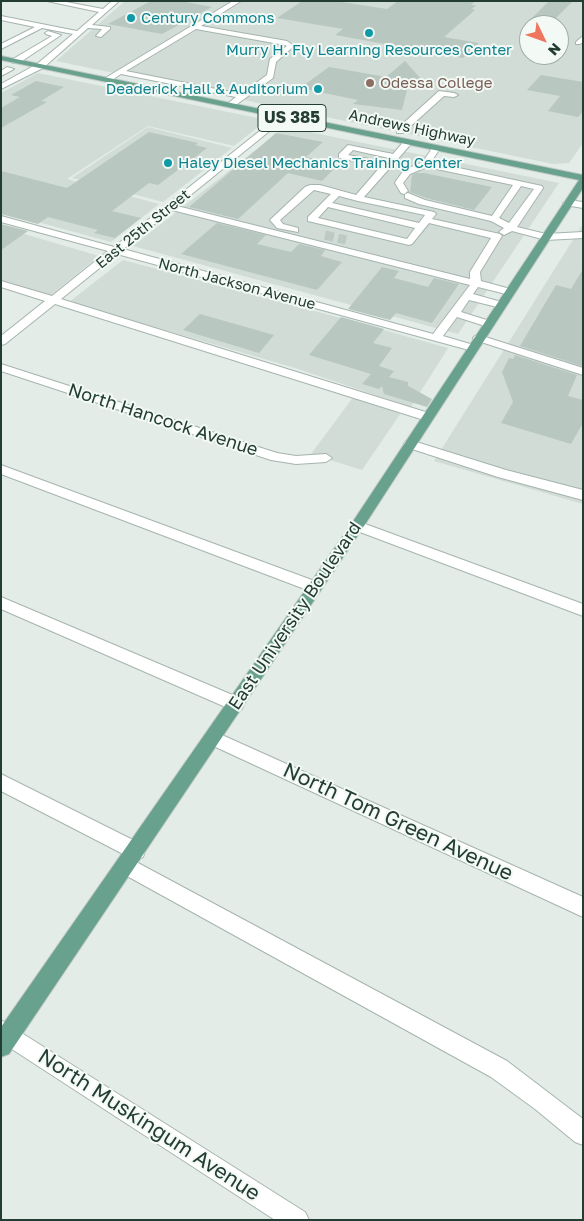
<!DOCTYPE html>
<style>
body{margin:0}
#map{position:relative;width:584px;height:1221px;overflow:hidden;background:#e3ece7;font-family:"Golos Text",sans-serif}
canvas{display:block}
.frame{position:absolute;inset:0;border:2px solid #233d34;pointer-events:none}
.north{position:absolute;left:519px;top:15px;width:50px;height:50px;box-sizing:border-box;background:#f3f9f5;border:1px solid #a0aea8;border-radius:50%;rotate:132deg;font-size:14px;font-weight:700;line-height:20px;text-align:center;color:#233d34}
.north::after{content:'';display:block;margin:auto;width:18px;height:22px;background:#ef755e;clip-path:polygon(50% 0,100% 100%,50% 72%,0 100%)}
</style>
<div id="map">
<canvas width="584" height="1221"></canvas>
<div class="frame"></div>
<div class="north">N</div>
</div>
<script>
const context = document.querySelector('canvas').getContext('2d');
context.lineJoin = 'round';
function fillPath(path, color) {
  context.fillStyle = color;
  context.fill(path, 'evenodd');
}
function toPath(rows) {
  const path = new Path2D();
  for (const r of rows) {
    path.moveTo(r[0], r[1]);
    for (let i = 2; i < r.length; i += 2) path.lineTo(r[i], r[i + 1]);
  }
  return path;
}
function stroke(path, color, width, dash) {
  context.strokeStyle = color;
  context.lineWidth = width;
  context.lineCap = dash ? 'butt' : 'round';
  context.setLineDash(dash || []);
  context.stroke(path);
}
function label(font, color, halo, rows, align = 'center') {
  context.font = font + ' "Golos Text",sans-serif';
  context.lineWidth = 4;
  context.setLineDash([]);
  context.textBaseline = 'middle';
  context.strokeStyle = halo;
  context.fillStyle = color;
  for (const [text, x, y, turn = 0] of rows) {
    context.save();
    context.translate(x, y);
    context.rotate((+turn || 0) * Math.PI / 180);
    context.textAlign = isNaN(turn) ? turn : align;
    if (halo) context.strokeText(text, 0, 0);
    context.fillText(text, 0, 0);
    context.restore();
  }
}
const built = toPath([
 [125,1,583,1,583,143,569,163,553,164,56,61],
 [529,25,559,25,559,55,529,55],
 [38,73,267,120,234,146,148,126,67,179,159,204,111,242,1,212,1,93],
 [148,127,232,148,163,202,72,178],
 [285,127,559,183,458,334,133,246],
 [583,224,583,504,434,461],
 [1,227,99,256,50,296,1,281],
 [123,260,337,317,448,348,411,407,295,368,69,302],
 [357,392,405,407,362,470,311,454]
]);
const building = toPath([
 [151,1,181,1,212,7,162,34,108,24],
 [302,1,335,1,387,9,398,1,475,1,471,5,476,5,472,9,475,10,444,37,479,43,463,58,335,35,343,29,277,18],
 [549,1,573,1,549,25,525,25],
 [405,61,429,88,408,86,402,110,353,104,358,100,300,88,329,67,386,77],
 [541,75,583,82,583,111,578,117,548,111,560,96,527,90],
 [36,81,64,87,41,101,47,102,1,128,1,108,20,97,11,95],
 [149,132,198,143,195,145,207,148,158,185,149,183,112,211,141,218,115,238,94,233,98,230,48,217,38,224,1,214,1,171,67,188],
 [276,133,323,142,306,157,339,164,322,181,288,173,238,219,189,207],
 [416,173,424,173,492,187,474,210,426,198,410,192,412,175],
 [217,223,266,235,257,244,291,252,299,244,325,250,321,256,342,262,317,290,181,254],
 [1,224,28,231,1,250],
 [382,267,399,271,394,278,428,287,434,278,459,284,432,323,396,313,390,320,348,309],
 [583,269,582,366,520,346,556,285,571,289],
 [200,314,274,335,259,353,183,330],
 [341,317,384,329,373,343,392,348,379,366,394,371,389,377,408,382,408,386,432,399,427,407,384,394,382,386,379,389,362,384,371,374,309,355],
 [515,355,577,375,568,396,583,400,583,423,571,444,501,423,513,402,502,372,509,358,513,359]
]);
const minorTunnel = toPath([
 [325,235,346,240]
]);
const minor = toPath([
 [47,1,61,1,103,9,112,1,119,1,92,25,110,27,110,29,101,37,96,36,102,29,88,28,43,68,1,89,1,84,37,64,73,34,42,28,1,49,1,44,35,27,1,20,1,16,77,31,99,12,47,1],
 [233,1,241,1,201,26,287,41,294,46,276,62,273,78,233,107,226,105,236,97,121,74,109,82,102,80,233,1],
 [196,29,285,45,287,46,270,59,267,75,241,94,126,71,196,29],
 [48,31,61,35,19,63,13,63,13,59,52,36,46,34,45,33,48,31],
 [583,36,583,42,580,44,576,44,576,42,583,36],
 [7,67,14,69,1,76,1,71,7,67],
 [439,91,454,93,458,95,454,97,444,96,403,133,397,133,397,129,439,91],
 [281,114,288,116,177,206,470,279,470,272,491,238,429,223,412,244,409,245,308,221,308,217,331,194,314,190,280,220,283,224,298,228,298,232,277,228,270,220,305,187,310,185,320,185,356,195,381,166,339,158,339,154,348,145,393,154,405,140,411,140,411,144,364,197,434,212,436,214,432,219,500,234,502,236,480,272,481,281,514,290,515,292,510,295,478,287,473,294,505,303,506,305,505,307,501,308,469,300,461,312,493,322,494,324,493,326,485,326,457,317,443,336,477,346,479,348,477,350,469,350,117,254,61,299,432,414,434,417,432,420,424,420,55,304,5,344,1,345,1,336,45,301,1,287,1,281,52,296,108,251,1,222,1,216,114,247,281,114],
 [353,150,389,158,385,162,348,155,353,150],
 [339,196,358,201,425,215,419,223,332,203,339,196],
 [328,207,415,228,407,239,318,218,328,207],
 [172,210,470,285,433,334,123,249,172,210],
 [434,145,441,147,431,162,542,186,543,188,517,227,546,234,583,232,583,238,546,240,512,231,504,235,499,232,504,228,491,221,419,204,405,198,405,194,408,193,425,200,492,216,513,185,427,167,410,174,403,183,408,191,404,194,401,193,395,183,396,181,404,170,423,162,434,145],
 [521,186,534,189,509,223,499,218,521,186],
 [568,200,583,202,583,208,565,205,563,203,568,200],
 [479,335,583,368,583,375,475,340,473,338,475,336,479,335],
 [1,364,277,453,296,456,326,454,332,458,326,462,296,464,271,460,1,371,1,364],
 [410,440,506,470,583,490,583,500,498,477,406,447,404,444,406,441,410,440],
 [1,465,320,583,322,587,320,591,315,593,310,591,1,474,1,465],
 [357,521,583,604,583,616,352,529,350,526,352,523,357,521],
 [1,597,242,699,244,704,242,709,236,711,230,709,1,609,1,597],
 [213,731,583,897,583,917,207,743,205,738,207,733,213,731],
 [1,774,143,845,145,851,143,857,136,860,129,857,1,791,1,774],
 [125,856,507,1061,583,1119,583,1145,575,1142,535,1109,491,1077,118,871,116,865,118,859,125,856],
 [1,1020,305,1212,309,1220,275,1220,1,1042,1,1020]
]);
const major = toPath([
 [1,56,583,175,583,188,362,529,9,1054,1,1057,1,1027,352,523,579,180,1,60,1,56]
]);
const markers = [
 [131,18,5,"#0f9aa8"],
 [369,33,5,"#0f9aa8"],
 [370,83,5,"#8d6e63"],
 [318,89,5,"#0f9aa8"],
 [168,163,5,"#0f9aa8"]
];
const farCulturenames = [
 ["Century Commons",141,18],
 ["Murry H. Fly Learning Resources Center",369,50,"center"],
 ["Deaderick Hall & Auditorium",308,89,"right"],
 ["Haley Diesel Mechanics Training Center",178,163]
];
const farEducationnames = [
 ["Odessa College",380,83]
];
const farStreetnames = [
 ["Andrews Highway",412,128,12],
 ["East 25th Street",143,229,-39],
 ["North Jackson Avenue",237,284,15]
];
const shields = [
 [292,118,68]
];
const shieldNames = [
 ["US 385",292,118]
];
const streetNames = [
 ["North Hancock Avenue",163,420,18],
 ["East University Boulevard",295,616,-56]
];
const nearStreetnames = [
 ["North Tom Green Avenue",398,822,25],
 ["North Muskingum Avenue",149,1125,33]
];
fillPath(built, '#d1dcd6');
fillPath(building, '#b8c7c0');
stroke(minorTunnel, '#bdc9c3', 9, [9, 4.5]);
stroke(minor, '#a6b4ae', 2);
stroke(major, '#c1c9c6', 2);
fillPath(minor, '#fff');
fillPath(major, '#68a18d');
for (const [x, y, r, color] of markers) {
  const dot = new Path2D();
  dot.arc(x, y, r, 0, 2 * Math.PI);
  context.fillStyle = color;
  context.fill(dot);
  stroke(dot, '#f3f9f5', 2);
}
label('15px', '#0d838f', '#f3f9f5', farCulturenames, 'left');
label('15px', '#785e54', '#f3f9f5', farEducationnames, 'left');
label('15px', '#233d34', '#f3f9f5', farStreetnames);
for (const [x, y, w] of shields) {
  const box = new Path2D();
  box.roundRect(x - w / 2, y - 13.5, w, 27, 4);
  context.fillStyle = '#f3f9f5';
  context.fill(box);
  stroke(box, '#233d34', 1);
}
label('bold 16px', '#233d34', null, shieldNames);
label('18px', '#233d34', '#f3f9f5', streetNames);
label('21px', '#233d34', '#f3f9f5', nearStreetnames);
</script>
